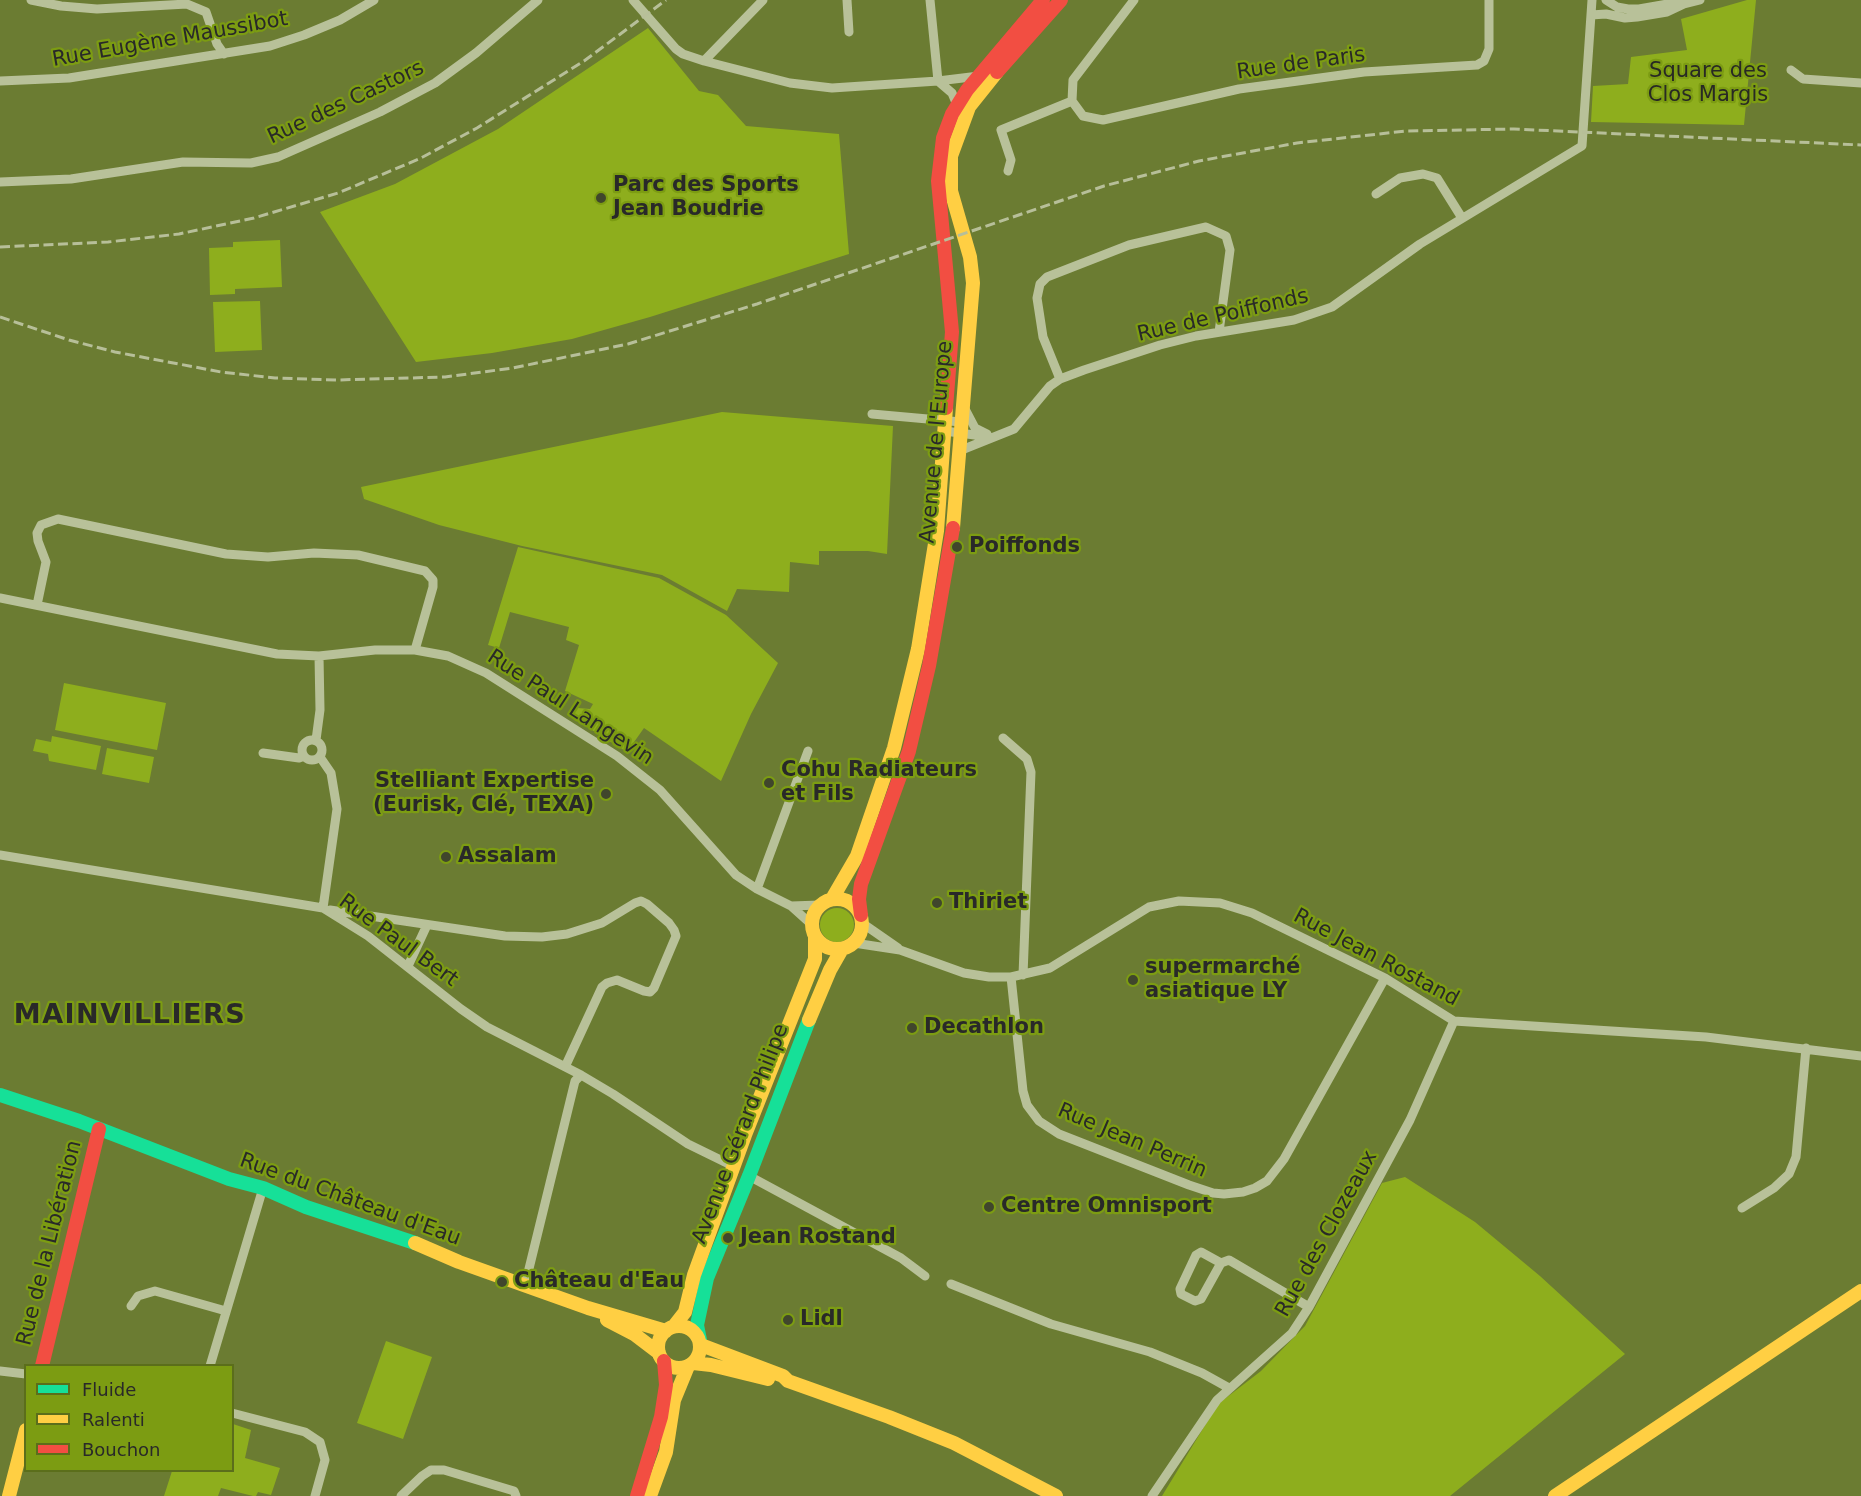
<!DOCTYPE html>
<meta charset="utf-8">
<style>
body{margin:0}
#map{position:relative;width:1861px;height:1496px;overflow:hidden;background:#6b7c32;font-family:"DejaVu Sans",sans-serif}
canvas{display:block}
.legend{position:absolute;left:24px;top:1364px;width:210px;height:108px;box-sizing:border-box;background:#7c9c12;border:2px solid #5b6e1b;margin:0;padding:8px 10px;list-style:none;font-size:18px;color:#292929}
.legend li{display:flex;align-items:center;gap:12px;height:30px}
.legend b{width:30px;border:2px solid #5b6e1b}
</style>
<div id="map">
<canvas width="1861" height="1496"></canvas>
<ul class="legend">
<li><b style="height:8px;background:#16e098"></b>Fluide</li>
<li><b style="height:8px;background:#ffcf43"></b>Ralenti</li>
<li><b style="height:8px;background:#f24e42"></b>Bouchon</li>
</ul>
</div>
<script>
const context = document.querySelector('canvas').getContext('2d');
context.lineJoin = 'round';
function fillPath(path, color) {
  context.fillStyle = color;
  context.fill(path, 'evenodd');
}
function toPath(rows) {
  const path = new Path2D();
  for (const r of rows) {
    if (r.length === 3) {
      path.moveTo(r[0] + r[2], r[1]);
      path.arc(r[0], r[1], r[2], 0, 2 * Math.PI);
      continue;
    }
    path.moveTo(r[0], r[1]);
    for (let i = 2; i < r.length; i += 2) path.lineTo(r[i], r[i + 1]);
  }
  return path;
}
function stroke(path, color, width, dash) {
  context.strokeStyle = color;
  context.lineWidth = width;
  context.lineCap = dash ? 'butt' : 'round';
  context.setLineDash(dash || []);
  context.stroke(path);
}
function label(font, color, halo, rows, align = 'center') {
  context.font = font + ' "DejaVu Sans",sans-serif';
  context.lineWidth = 4.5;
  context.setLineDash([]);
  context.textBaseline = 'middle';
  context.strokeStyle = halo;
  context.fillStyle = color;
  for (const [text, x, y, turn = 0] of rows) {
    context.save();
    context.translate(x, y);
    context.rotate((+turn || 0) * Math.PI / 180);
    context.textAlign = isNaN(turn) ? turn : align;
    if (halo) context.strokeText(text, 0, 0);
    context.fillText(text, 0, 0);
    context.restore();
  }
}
const green = toPath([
 [1747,0,1756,0,1744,125,1591,122,1593,86,1628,84,1631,57,1687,50,1681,19],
 [648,28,699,91,718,95,746,126,839,134,849,254,650,317,572,339,492,353,416,362,320,212,395,184,498,129],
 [280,240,282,287,235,289,235,294,210,295,209,248,233,247,233,242],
 [260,301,262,350,215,352,213,302],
 [722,412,893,426,887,554,868,551,819,551,819,565,790,562,789,592,737,589,727,611,662,575,522,546,439,525,364,499,361,487],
 [518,547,659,578,726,615,778,663,751,714,721,781,644,728,627,752,568,715,578,708,590,709,593,704,565,691,579,645,566,640,569,627,510,612,499,648,488,645],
 [64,683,166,703,157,750,55,730],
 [52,736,101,746,96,770,49,761,48,754,33,751,36,739,51,742],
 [107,748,154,757,149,783,102,774],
 [837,925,17],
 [1405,1177,1475,1222,1540,1276,1625,1354,1450,1496,1162,1496,1218,1404,1261,1371,1305,1326,1382,1183],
 [386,1341,432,1357,403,1439,357,1423],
 [233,1424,251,1430,245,1458,280,1468,271,1495,258,1492,256,1496,253,1496,221,1488,218,1496,164,1496,172,1471,232,1470]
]);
const street = toPath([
 [31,0,61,6,97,9,187,4,206,12,217,44,224,54],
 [633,0,676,49,683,54,704,61,790,83,832,88,938,81,952,93,957,105],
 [847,0,849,32],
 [930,0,938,81,979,76],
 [1606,0,1617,7,1628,9,1639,9,1673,3,1681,4],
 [1591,15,1606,14,1625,18,1637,17,1667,12,1684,4,1700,0],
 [704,61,763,0],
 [1791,70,1803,79,1861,83],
 [0,81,69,78,270,46,304,35,340,20,374,0],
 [1072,101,1083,116,1103,120,1239,89,1364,72,1477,65,1484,61,1489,49,1489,0],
 [1072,101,1073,80,1134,0],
 [1008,171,1011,160,1001,130,1072,101],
 [0,182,71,179,183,162,251,163,278,157,380,112,435,83,476,53,538,0],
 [1376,194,1400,178,1423,174,1437,178,1462,218],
 [1060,379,1043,337,1037,298,1040,284,1047,277,1129,245,1206,227,1226,236,1230,250,1219,332],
 [964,407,975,428,987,434],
 [872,414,961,422],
 [945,431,989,437],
 [959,451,1014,429,1050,386,1060,379,1084,370,1160,345,1196,336,1294,320,1332,307,1420,244,1582,146,1592,0],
 [0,598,277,654,319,656,375,650,415,650,448,656,486,673,617,756,660,790,736,875,757,889,791,906,811,924],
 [37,605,46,562,38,541,37,533,41,525,58,519,226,554,268,557,314,553,358,555,425,571,433,580,433,587,415,650],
 [1003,738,1027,759,1031,772,1023,975],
 [312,750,10],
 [316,740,320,710,319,656],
 [263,753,299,758,304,756],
 [320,757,331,773,337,809,323,908],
 [0,855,323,908,368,936,461,1009,487,1027,581,1075,613,1094,688,1144,735,1167],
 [757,889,808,751],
 [791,906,820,905],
 [330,910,505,936,542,937,567,934,602,923,635,903,641,901,647,904,669,923,674,930,676,936,654,988,650,992,644,991,617,980,607,983,602,987,565,1067],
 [862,923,898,948],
 [854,943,900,950,964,973,989,977,1011,977,1050,968,1149,907,1179,901,1220,903,1252,913,1385,978,1454,1021,1706,1037,1861,1056],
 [408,966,427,925],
 [1011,977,1023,1091,1027,1105,1039,1121,1059,1134,1189,1185,1213,1193,1224,1194,1243,1192,1255,1188,1267,1181,1284,1159,1385,978],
 [749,1176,901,1258,925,1276],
 [1742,1208,1774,1188,1789,1174,1796,1157,1806,1048],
 [1221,1263,1201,1299,1195,1301,1181,1294,1180,1289,1196,1255,1201,1252,1221,1263,1229,1260,1309,1307],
 [951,1284,1051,1324,1150,1352,1202,1373,1229,1388],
 [525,1285,575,1081,581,1075],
 [131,1306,138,1296,155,1291,226,1311],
 [210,1366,263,1188],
 [0,1371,26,1374],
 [232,1413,305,1432,320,1442,325,1460,315,1496],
 [401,1496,422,1476,431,1470,444,1470,514,1491,516,1496],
 [1152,1496,1217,1400,1292,1333,1309,1307,1410,1120,1454,1021]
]);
const fast = toPath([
 [0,1095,79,1121,229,1179,263,1188,306,1207,415,1243],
 [700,1340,697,1325,707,1278,749,1176,809,1020]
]);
const slow = toPath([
 [953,528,973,283,970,257,951,191,951,156,969,107,997,72],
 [837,924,25],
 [832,899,857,856,894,748,918,649,937,531,946,408],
 [809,1020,830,970,842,949],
 [415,1243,459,1262,588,1308,666,1331],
 [607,1320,634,1334,659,1353],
 [679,1347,21],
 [674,1326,685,1312,694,1275,745,1135,815,959,815,937],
 [701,1345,783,1376,788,1381,889,1417,954,1443,1056,1496],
 [693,1363,711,1365,768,1379],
 [9,1496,26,1430],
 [650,1496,666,1452,674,1400,688,1366],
 [1555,1496,1861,1291]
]);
const jam = toPath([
 [997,72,1061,0],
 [946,408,952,332,938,181,943,138,952,114,967,90,1043,0],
 [861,915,859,899,861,884,909,751,929,666,953,528],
 [42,1366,99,1129],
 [637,1496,661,1417,666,1385,664,1361]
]);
const rail = toPath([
 [0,247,108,242,179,234,254,218,338,193,419,159,477,128,584,61,666,0],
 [0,317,69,340,115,352,221,372,275,378,336,380,445,377,513,368,628,344,757,304,1104,186,1199,161,1297,143,1406,131,1514,129,1861,145]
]);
const markers = [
 [601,198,6,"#40462c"],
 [957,547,6,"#40462c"],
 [769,783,6,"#40462c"],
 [606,794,6,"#40462c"],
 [446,857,6,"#40462c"],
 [937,903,6,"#40462c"],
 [1133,980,6,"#40462c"],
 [912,1028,6,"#40462c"],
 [989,1207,6,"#40462c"],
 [728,1238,6,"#40462c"],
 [502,1282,6,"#40462c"],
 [788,1320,6,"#40462c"]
];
const streetNames = [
 ["Rue Eugène Maussibot",170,40,-10],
 ["Rue de Paris",1301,64,-8],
 ["Rue des Castors",346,103,-25],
 ["Rue de Poiffonds",1223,316,-13],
 ["Avenue de l'Europe",937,442,-85],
 ["Rue Paul Langevin",570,708,33],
 ["Rue Paul Bert",398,941,36],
 ["Rue Jean Rostand",1376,958,28],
 ["Avenue Gérard Philipe",741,1134,-69],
 ["Rue Jean Perrin",1132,1141,23],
 ["Rue du Château d'Eau",350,1200,20],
 ["Rue des Clozeaux",1327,1234,-61],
 ["Rue de la Libération",50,1243,-76]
];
const parkNames = [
 ["Square des",1708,72],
 ["Clos Margis",1708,96]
];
const poiNames = [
 ["Parc des Sports",613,186],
 ["Jean Boudrie",613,210],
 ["Poiffonds",969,547],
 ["Cohu Radiateurs",781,771],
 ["et Fils",781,795],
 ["Stelliant Expertise",594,782,"right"],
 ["(Eurisk, Clé, TEXA)",594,806,"right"],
 ["Assalam",458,857],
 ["Thiriet",949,903],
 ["supermarché",1145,968],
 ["asiatique LY",1145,992],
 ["Decathlon",924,1028],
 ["Centre Omnisport",1001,1207],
 ["Jean Rostand",740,1238],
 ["Château d'Eau",514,1282],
 ["Lidl",800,1320]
];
const districtNames = [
 ["MAINVILLIERS",130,1016]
];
fillPath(green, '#8eae1d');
stroke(street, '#b8c199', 9);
stroke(fast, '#16e098', 14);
stroke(slow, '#ffcf43', 14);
stroke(jam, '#f24e42', 14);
stroke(rail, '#b7bf99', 3, [10, 4.5]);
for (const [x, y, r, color] of markers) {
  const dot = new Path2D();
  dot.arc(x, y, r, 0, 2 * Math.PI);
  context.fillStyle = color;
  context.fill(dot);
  stroke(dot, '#7c9c12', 2);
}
label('21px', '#292929', '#7c9c12', streetNames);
label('21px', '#282924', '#7c9c12', parkNames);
label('bold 21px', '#292929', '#7c9c12', poiNames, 'left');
context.letterSpacing = '1.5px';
label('bold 27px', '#292929', '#7c9c12', districtNames);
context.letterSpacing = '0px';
</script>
